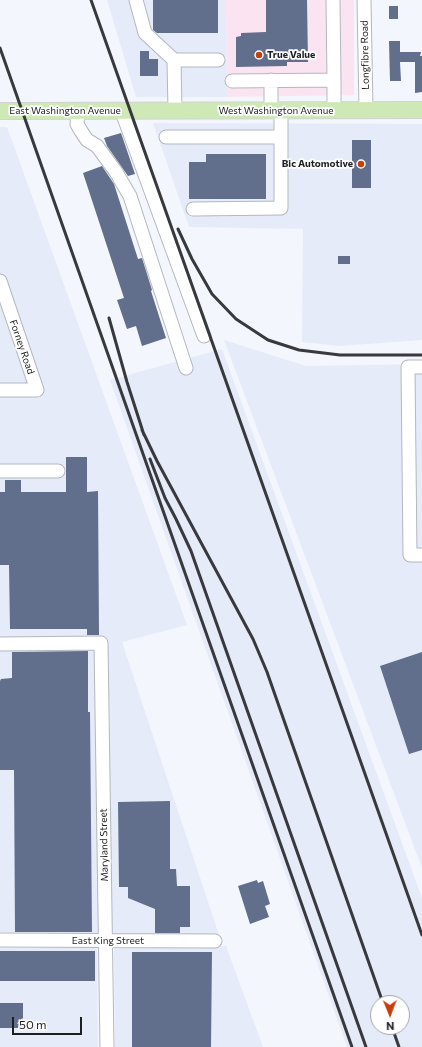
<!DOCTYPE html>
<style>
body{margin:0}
#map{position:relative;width:422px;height:1047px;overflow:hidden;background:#f3f6fc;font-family:Commissioner,sans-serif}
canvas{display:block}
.north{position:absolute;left:370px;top:995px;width:40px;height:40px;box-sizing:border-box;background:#fff;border:1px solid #a5a5a6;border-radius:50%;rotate:179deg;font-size:11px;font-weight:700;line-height:16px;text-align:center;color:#1e1f21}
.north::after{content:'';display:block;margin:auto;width:14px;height:18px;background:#c7400b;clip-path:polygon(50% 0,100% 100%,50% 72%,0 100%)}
.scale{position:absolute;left:12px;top:1017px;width:70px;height:18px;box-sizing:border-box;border:2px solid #1e1f21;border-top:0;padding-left:5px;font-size:12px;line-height:14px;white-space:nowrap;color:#1e1f21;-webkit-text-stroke:3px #fff;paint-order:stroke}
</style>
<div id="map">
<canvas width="422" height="1047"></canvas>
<div class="north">N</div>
<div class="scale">50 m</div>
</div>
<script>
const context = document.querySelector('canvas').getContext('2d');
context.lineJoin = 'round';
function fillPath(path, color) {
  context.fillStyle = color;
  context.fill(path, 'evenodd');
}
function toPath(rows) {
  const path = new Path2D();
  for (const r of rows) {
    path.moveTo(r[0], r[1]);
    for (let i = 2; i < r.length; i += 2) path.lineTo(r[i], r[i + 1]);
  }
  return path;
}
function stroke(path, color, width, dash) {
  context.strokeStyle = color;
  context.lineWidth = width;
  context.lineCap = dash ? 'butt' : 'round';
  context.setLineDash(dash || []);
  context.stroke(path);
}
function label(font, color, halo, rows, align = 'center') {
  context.font = font + ' Commissioner,sans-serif';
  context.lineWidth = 3.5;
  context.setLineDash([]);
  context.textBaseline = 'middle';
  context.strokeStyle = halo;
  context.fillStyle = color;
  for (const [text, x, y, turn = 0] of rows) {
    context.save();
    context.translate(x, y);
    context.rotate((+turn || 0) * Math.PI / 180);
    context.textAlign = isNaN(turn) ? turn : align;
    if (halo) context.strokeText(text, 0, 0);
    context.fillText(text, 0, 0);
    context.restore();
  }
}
const commercial = toPath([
 [226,0,354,0,354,95,227,97]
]);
const built = toPath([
 [107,0,226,0,227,97,136,97],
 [153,123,422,124,422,340,339,346,302,342,303,229,189,227],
 [0,127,7,127,187,625,122,642,219,935,0,932],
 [224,340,306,366,422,364,422,868],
 [222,349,422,898,422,1047,347,1047,110,380],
 [378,1003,402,1003,402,1027,378,1027],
 [226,946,263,1047,115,1047,114,949],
 [97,947,98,1047,0,1047,0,948]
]);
const building = toPath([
 [153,0,218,0,218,33,157,33,153,30],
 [266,0,307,0,308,62,287,62,287,66,236,67,236,37,241,36,241,33,266,32],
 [389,6,398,6,398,19,389,19],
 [389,41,400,41,400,52,421,52,420,56,422,56,422,92,415,93,415,62,400,62,401,81,390,81],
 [140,51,149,51,149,59,158,59,158,76,140,76],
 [121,133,135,174,128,176,107,146,104,138],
 [352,140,371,140,371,188,352,188],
 [206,154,266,154,266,199,189,199,189,162,206,162],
 [102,166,114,184,138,259,142,258,152,290,151,291,166,338,142,346,136,326,127,329,117,300,124,298,83,173],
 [338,256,350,256,350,264,338,264],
 [66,457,87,457,87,492,98,491,99,635,87,635,87,629,10,629,9,565,0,565,0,492,5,492,5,480,21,480,21,492,66,492],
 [88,651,88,712,90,712,92,932,15,932,14,770,0,770,0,681,1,679,12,678,12,652],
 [422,652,422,750,409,754,380,666],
 [170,801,170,869,176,869,177,886,190,886,190,927,180,927,180,933,155,933,155,909,128,898,128,887,119,887,118,802],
 [257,880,258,883,263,881,270,904,265,906,269,917,250,924,238,886],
 [0,951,95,951,95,981,0,981],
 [132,952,212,952,211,1047,132,1047],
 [0,1003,23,1003,23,1028,0,1028]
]);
const minor = toPath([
 [136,0,145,33,174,60],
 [364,0,366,110],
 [271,80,271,111],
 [334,80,334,110],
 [232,81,334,80,333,0],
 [78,111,77,124,81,131,87,140,97,146,116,172,130,196,186,368],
 [175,111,174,60,218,60],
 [122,112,204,336],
 [166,137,281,137],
 [193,209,281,208,281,111],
 [0,281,37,390,0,390],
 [422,367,408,367,410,555,422,555],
 [0,471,58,471],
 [0,644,101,643,107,1047],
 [0,940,215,941]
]);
const major = toPath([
 [0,111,422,110]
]);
const rail = toPath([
 [91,0,422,935],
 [0,48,352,1047],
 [178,229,192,259,212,294,236,319,268,340,299,350,340,355,422,355],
 [109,318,127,382,144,435],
 [142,430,157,461,253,639,267,672,383,1003],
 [150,459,165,498,176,519,191,551,366,1047],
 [392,1027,399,1047]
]);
const markers = [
 [259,55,4,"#c7400b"],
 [361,164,4,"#c7400b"]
];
const poiNames = [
 ["True Value",267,55],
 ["Bic Automotive",353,164,"right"]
];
const streetNames = [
 ["Longfibre Road",365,55,-91],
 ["East Washington Avenue",65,111],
 ["West Washington Avenue",276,111],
 ["Forney Road",22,347,71],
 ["Maryland Street",104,845,-91],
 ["East King Street",108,941]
];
fillPath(commercial, '#fbe4f2');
fillPath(built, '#e5ebf8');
fillPath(building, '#616e8c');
stroke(minor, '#b4b7bd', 15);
stroke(major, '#d2d2d3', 18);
stroke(minor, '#fff', 13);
stroke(major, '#cee9b6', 16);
stroke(rail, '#38393c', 3);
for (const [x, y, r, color] of markers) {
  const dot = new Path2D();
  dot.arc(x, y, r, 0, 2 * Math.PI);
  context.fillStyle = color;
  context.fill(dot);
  stroke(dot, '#fff', 1.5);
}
label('bold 10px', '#1e1f21', '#fff', poiNames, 'left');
label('10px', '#1e1f21', '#fff', streetNames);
</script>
